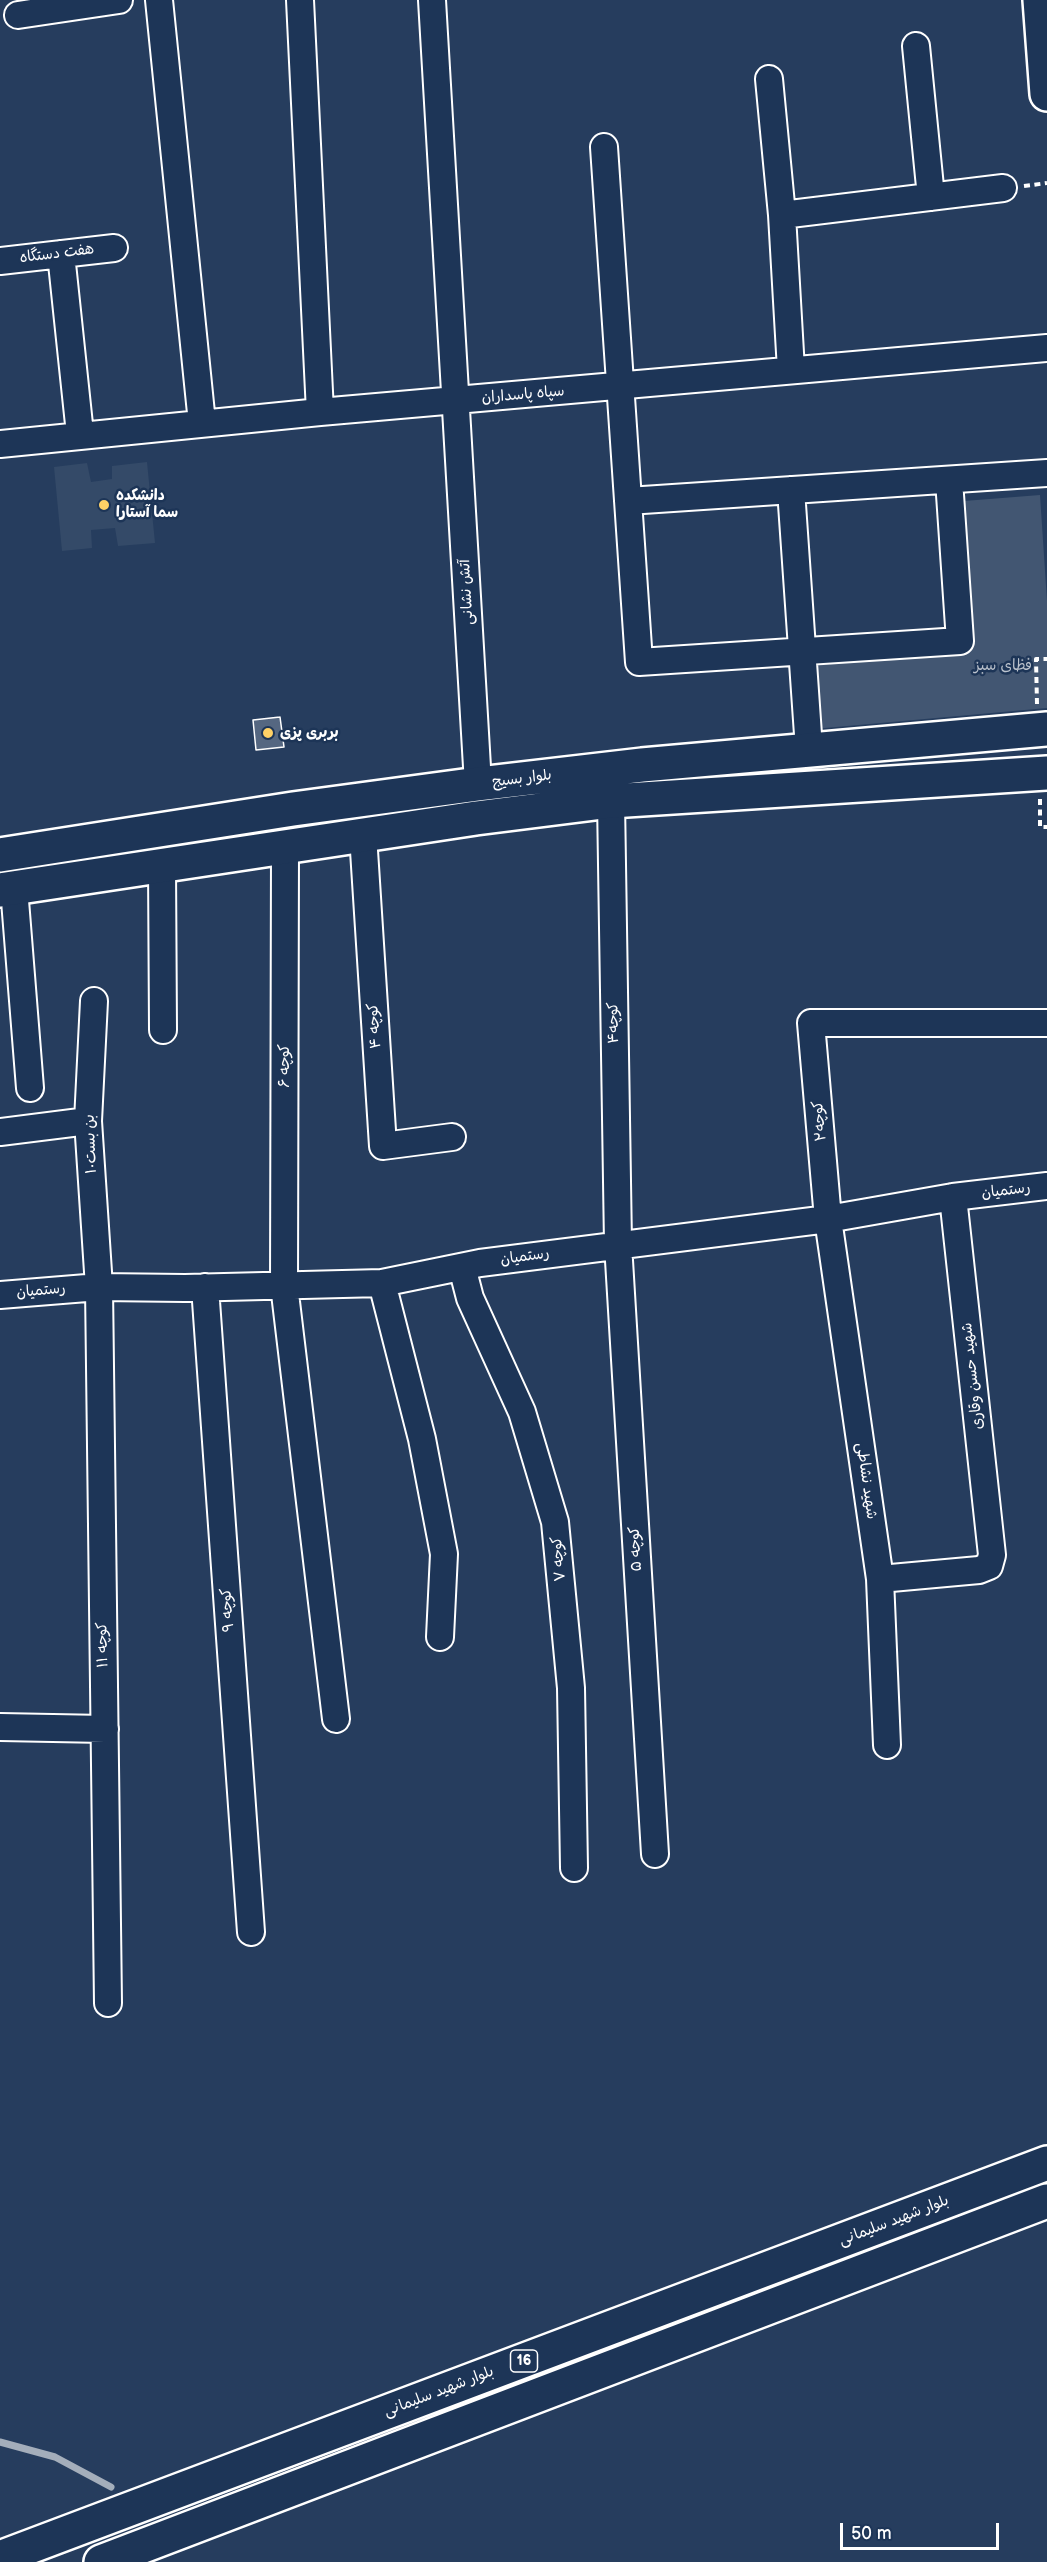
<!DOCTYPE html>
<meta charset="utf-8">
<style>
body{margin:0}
#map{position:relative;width:1047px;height:2562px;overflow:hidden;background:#263d5e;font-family:"Balsamiq Sans",sans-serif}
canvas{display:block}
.scale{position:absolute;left:840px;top:2523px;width:159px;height:27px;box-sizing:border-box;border:3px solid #fff;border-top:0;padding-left:8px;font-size:18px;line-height:21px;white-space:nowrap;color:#fff;-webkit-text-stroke:4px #1d3557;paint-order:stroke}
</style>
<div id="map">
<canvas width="1047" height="2562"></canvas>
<div class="scale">50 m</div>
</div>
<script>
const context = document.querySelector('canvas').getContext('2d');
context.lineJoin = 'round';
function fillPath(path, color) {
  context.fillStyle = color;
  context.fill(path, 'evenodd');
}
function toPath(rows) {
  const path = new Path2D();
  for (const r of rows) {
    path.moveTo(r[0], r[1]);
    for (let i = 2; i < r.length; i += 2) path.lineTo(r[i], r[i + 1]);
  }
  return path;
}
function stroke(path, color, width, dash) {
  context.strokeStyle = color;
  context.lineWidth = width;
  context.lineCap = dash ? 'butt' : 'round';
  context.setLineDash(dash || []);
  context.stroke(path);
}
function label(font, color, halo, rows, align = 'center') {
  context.font = font + ' "Balsamiq Sans","Playpen Sans Arabic",sans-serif';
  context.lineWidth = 5;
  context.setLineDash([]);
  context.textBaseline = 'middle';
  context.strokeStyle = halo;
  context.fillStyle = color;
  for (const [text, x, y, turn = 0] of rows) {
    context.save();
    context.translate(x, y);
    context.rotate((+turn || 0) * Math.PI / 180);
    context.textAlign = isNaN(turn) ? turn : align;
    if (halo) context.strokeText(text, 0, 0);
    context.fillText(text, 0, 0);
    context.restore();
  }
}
const built = toPath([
 [147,462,155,543,118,546,115,528,91,530,92,548,62,551,54,467,87,463,91,482,112,479,112,466]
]);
const green = toPath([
 [1040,495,1047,601,1047,708,814,729,814,666,962,649,964,501]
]);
const stream = toPath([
 [0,2442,55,2457,111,2487]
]);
const building = toPath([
 [280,717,284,747,256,750,253,720,280,717]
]);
const path = toPath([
 [1024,186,1047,183],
 [1037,704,1036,659,1047,659],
 [1040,799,1040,827,1047,827]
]);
const minor = toPath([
 [159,0,202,423],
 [300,0,320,412],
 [432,0,478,784],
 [18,15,119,0],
 [916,46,931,197],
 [769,79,782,215],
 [604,147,639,662,960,641,949,480],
 [61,254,80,434],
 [0,261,114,248],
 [791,370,782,215,1003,188],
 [0,444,320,412,1047,348],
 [791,490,809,749],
 [628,501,1047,473],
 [611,801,618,1244,655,1854],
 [363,835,383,1146,452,1137],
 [285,848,284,1285,336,1719],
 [162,866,163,1030],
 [14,888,30,1088],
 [94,1001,88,1121,99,1287,108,2003],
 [0,1132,88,1121],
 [462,1267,470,1298,522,1412,555,1522,571,1688,574,1868],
 [382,1283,422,1439,444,1554,440,1637],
 [205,1287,251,1932],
 [0,1295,99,1287,185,1288,382,1283,480,1263,828,1219,953,1197,1047,1186],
 [880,1579,979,1570,989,1566,992,1555,953,1197],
 [0,1727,105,1729],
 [887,1745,880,1579,828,1219,811,1023,1047,1023]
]);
const major = toPath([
 [1040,0,1047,94],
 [0,855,293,809,478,784,642,765,1047,729],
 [0,890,476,818,611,801,1047,773]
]);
const highway = toPath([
 [0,2558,1047,2163],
 [101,2562,1047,2201]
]);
const markers = [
 [104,505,6,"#ffd166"],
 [268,733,6,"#ffd166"]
];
const shields = [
 [524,2361,27]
];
const shieldNames = [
 ["16",524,2361]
];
const streetNames = [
 ["هفت دستگاه",57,254,-7],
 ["سپاه پاسداران",523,395,-5],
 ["آتش نشانی",467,592,-93],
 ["بلوار بسیج",522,779,-7],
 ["کوچه۴",614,1023,-91],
 ["کوچه ۴",375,1026,-94],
 ["کوچه ۶",285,1066,-90],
 ["کوچه۲",820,1121,-95],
 ["بن بست۱۰",91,1144,-92],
 ["رستمیان",1006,1191,-7],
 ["رستمیان",525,1257,-8],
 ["رستمیان",41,1291,-5],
 ["شهید حسن وقاری",973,1376,-96],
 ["شهید نشاطی",866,1481,82],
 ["کوچه ۵",636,1549,-93],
 ["کوچه ۷",559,1559,-95],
 ["کوچه ۹",228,1610,-94],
 ["کوچه ۱۱",103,1645,-91],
 ["بلوار شهید سلیمانی",894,2221,-21],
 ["بلوار شهید سلیمانی",439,2392,-21]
];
const poiNames = [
 ["دانشکده",116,496],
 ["سما آستارا",116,513],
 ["بربری پزی",280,733]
];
const parkNames = [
 ["فظای سبز",1003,666]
];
fillPath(built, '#344a68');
fillPath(green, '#425672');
stroke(stream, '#a4aebb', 7);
fillPath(building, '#556781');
stroke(building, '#fff', 1.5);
stroke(minor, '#fff', 30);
stroke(major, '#fff', 38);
stroke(highway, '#fff', 38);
stroke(path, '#fff', 4, [6, 4.5]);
stroke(minor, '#1d3557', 26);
stroke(major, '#1d3557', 33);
stroke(highway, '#1d3557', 33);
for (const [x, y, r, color] of markers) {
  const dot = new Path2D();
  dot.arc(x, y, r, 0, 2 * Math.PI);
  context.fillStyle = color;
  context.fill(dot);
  stroke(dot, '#1d3557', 2);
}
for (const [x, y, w] of shields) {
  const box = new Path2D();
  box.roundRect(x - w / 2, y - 11, w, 22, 4.5);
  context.fillStyle = '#1d3557';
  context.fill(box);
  stroke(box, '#fff', 1.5);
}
label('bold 14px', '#fff', null, shieldNames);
label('15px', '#fff', '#1d3557', streetNames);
label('bold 15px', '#fff', '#1d3557', poiNames, 'left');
label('15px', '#bdc4ce', '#1d3557', parkNames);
</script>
